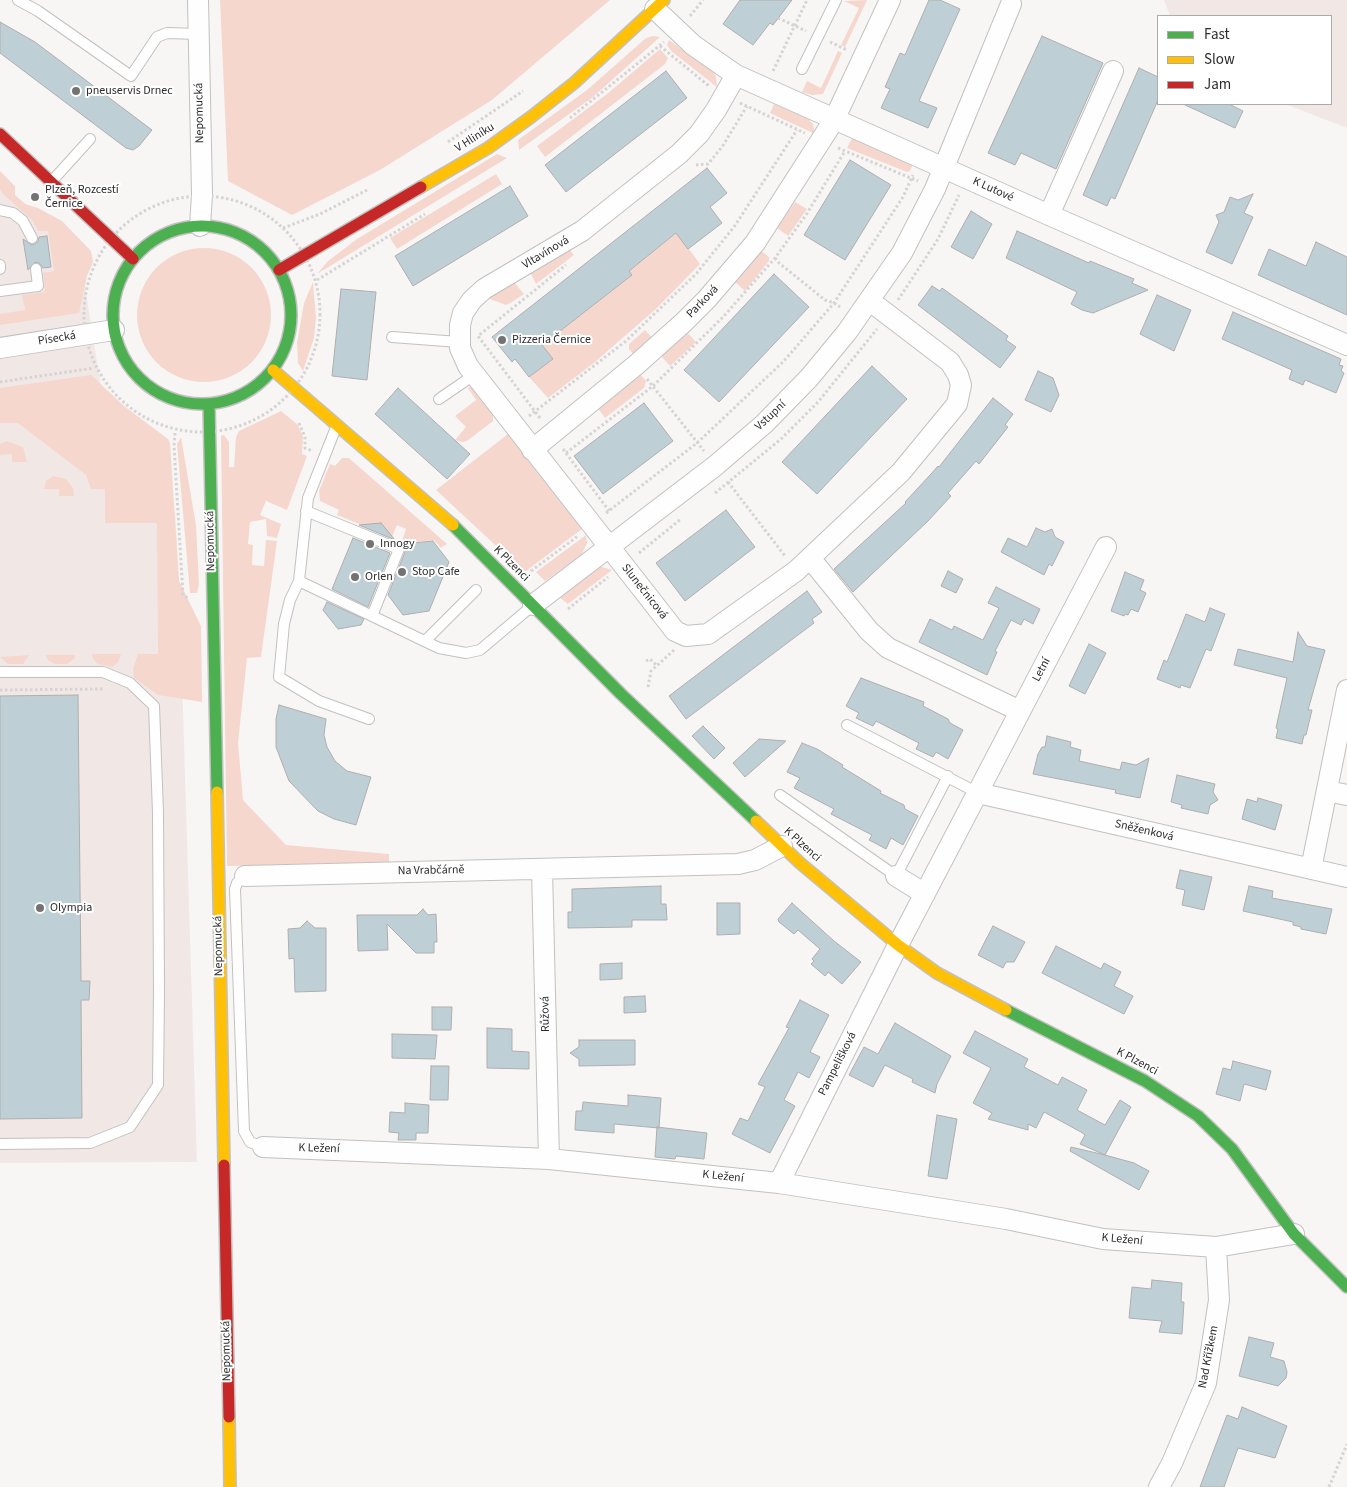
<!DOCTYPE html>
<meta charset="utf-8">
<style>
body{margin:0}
#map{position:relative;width:1347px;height:1487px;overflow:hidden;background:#f8f6f5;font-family:"Source Sans 3",sans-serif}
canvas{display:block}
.legend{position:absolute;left:1157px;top:15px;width:175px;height:90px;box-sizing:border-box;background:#fff;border:1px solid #ababab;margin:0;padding:6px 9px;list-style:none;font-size:15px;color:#2e2c2c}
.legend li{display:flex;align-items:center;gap:10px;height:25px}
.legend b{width:25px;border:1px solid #ababab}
</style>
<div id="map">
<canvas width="1347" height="1487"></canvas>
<ul class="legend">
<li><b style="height:6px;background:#4caf50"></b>Fast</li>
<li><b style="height:6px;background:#ffc107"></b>Slow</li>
<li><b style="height:6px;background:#c62828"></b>Jam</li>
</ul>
</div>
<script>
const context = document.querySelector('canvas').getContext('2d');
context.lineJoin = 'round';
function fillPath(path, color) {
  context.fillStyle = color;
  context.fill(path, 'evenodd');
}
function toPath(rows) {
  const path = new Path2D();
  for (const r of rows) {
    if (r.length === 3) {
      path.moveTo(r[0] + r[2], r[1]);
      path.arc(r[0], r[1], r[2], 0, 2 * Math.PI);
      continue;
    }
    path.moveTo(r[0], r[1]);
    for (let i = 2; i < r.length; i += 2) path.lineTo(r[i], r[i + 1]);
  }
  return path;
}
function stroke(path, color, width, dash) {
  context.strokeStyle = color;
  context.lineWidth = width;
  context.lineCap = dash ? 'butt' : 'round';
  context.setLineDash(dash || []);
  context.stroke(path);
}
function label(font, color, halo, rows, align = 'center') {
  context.font = font + ' "Source Sans 3",sans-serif';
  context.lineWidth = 4;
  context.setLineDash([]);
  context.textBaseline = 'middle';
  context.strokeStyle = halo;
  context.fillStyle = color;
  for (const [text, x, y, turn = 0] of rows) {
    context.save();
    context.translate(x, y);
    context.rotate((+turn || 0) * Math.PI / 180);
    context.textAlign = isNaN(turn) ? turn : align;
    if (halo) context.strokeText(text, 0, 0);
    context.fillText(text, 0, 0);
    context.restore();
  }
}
const built = toPath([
 [1164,0,1347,0,1347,128,1285,104,1331,104,1331,16,1170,16],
 [0,183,79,248,113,463,175,511,179,581,197,1162,0,1163]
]);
const green = toPath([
 [220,0,610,0,492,100,380,170,292,215,228,181],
 [867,0,845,47,841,45,859,8,844,1],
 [653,36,660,37,593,97,519,150,518,140,587,90,646,38],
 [669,40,712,71,716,76,717,87,671,51,667,45],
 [660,49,668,58,665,64,545,157,537,146,607,94],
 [838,51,842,53,823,94,812,95,802,92,807,81,821,88],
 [774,104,808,119,813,124,815,134,770,113],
 [852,138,913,164,910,171,907,172,847,148],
 [497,154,507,158,317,274,328,261,357,239],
 [0,171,15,186,15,195,25,204,38,208,62,221,91,251,93,262,87,276,79,313,0,325,0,314,25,310,22,295,45,292,43,273,54,271,48,231,38,231,33,221,3,194,0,189],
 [496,174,502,184,397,249,390,238],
 [795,202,807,209,788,236,777,228],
 [677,233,700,264,657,308,595,362,548,398,529,377,553,359,542,345,632,275,629,271],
 [568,248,574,255,536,284,530,272],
 [204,315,67],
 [760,250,769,257,769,261,745,291,734,281],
 [313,282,316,318,314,338,303,371,298,363,297,343,304,303],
 [514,282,524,294,512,302,506,305,487,298],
 [645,330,654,340,635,356,629,349,629,344],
 [687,332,696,342,670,366,661,356],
 [640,374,646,381,644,388,605,418,597,407],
 [91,375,124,406,168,439,170,443,179,581,201,626,202,702,158,695,134,678,133,669,138,654,158,654,157,523,105,523,105,489,91,489,86,475,18,423,0,423,0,388],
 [472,386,493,414,493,421,467,441,462,442,455,440,466,427,455,416,476,400,468,388],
 [281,411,298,425,303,437,302,454,307,456,287,510,266,501,260,515,281,524,277,538,267,536,266,519,250,522,248,544,253,545,252,565,264,566,266,540,277,541,261,657,247,658,238,743,243,800,286,845,389,854,389,862,227,866,221,436,224,435,229,442,229,467,234,467,236,437,239,431],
 [508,434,582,529,526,571,522,570,436,490],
 [181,437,196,525,199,584,197,593,190,593,177,444],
 [7,441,23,447,27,462,12,462,12,454,0,455,0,444],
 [342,458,349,458,447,544,441,548,434,540,408,543,402,541,406,529,397,525,392,537,337,515,339,510,320,501,319,491,330,464,335,466],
 [53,476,66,479,73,488,74,496,59,496,59,489,44,489,46,481],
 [586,535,587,543,581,556,545,581,536,572],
 [599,566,612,570,568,604,560,598,563,593],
 [92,654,121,654,118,662,112,667,98,664,93,659],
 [29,655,23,664,8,664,0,657],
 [46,655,75,655,75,658,67,664,55,664,48,660]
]);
const building = toPath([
 [740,0,792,0,773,25,770,23,753,45,723,24,740,0],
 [929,0,940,0,960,9,919,101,937,108,928,128,881,108,890,89,885,87,900,53,905,55,929,0],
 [0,22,35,42,152,130,139,146,133,150,126,148,0,53,0,22],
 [1042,36,1103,63,1056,169,1021,153,1015,165,988,153,1042,36],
 [1139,68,1158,77,1158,100,1115,199,1111,197,1107,206,1083,195,1139,68],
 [666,71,687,98,566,192,545,165,666,71],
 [1183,104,1229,104,1243,111,1235,128,1183,104],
 [850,160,891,185,845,260,804,235,850,160],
 [707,168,727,193,710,207,722,223,688,249,676,233,629,271,632,275,542,345,553,359,529,377,515,359,512,362,492,337,707,168],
 [510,186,528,216,413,286,395,256,510,186],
 [1253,194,1244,213,1253,217,1232,264,1206,252,1219,222,1216,215,1224,212,1230,197,1238,200,1253,194],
 [971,211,992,224,973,259,951,247,971,211],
 [1017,231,1089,263,1090,261,1134,279,1132,283,1148,290,1093,313,1082,310,1071,304,1077,292,1006,258,1017,231],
 [47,236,51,267,43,268,39,263,35,262,28,270,23,239,32,245,38,242,39,237,47,236],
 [1316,242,1347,257,1347,315,1258,275,1269,249,1306,266,1316,242],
 [774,274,809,307,719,402,684,370,774,274],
 [932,286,940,291,942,288,1008,336,1006,340,1016,347,1000,368,918,305,932,286],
 [341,289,376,292,367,380,332,376,341,289],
 [1157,295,1191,310,1174,351,1140,334,1157,295],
 [1233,312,1341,359,1339,365,1343,366,1341,371,1344,373,1336,393,1305,380,1303,385,1289,379,1292,370,1222,339,1233,312],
 [872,366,907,399,817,494,782,462,872,366],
 [1038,371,1053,378,1059,395,1051,412,1025,400,1038,371],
 [398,388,470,454,447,479,375,414,398,388],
 [993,398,1013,414,1005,425,1008,427,979,464,976,461,948,493,951,496,928,521,853,592,834,569,906,503,905,502,931,474,938,466,939,467,993,398],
 [644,403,673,441,603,494,574,456,644,403],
 [726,510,755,547,685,601,656,563,726,510],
 [381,523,395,540,359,525,381,523],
 [1036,528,1045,532,1052,529,1055,537,1064,542,1052,566,1049,564,1044,575,1001,552,1008,538,1027,547,1036,528],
 [353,538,390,553,368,607,332,589,353,538],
 [433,541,449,562,429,611,403,615,388,595,405,552,404,544,433,541],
 [948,571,963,579,956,593,941,586,948,571],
 [1125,572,1144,580,1140,590,1146,593,1138,612,1131,609,1128,615,1125,614,1124,616,1111,611,1125,572],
 [996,587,1040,609,1033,624,1024,619,1021,625,1011,620,995,651,997,652,987,675,919,642,930,619,952,630,954,626,983,640,999,608,988,603,996,587],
 [807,591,822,612,812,619,814,623,686,719,669,696,807,591],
 [327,602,364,619,361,625,338,629,323,610,327,602],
 [1210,608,1225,614,1211,651,1206,649,1190,688,1181,685,1180,688,1157,679,1164,660,1167,662,1186,614,1205,622,1210,608],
 [1298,632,1307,646,1325,650,1308,710,1312,710,1306,735,1304,735,1302,744,1276,738,1278,729,1276,728,1287,678,1234,665,1238,649,1293,662,1298,632],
 [1089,644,1106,653,1085,694,1069,686,1089,644],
 [861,678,924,702,923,706,948,719,950,723,963,730,948,759,936,752,933,757,916,749,919,743,876,721,873,726,856,718,859,713,846,706,861,678],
 [78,695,81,981,90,981,89,1000,81,1000,82,1118,0,1119,0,696,78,695],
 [279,705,326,719,324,735,327,747,335,761,347,771,371,777,356,825,334,819,318,811,289,781,276,747,276,719,279,705],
 [703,726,725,748,714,759,692,736,703,726],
 [1047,736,1071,742,1070,747,1081,750,1079,761,1120,770,1122,762,1136,765,1149,758,1140,798,1115,793,1116,790,1033,774,1038,754,1042,747,1045,747,1047,736],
 [759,739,786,741,745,777,733,763,759,739],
 [802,743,817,749,843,765,842,767,881,791,880,793,904,805,905,809,918,816,903,845,891,838,886,849,877,844,869,840,872,835,831,814,834,809,794,788,800,778,787,772,802,743],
 [1177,775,1215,784,1213,792,1218,800,1210,805,1208,814,1181,808,1182,805,1171,802,1177,775],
 [1258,798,1282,805,1275,830,1242,819,1247,799,1257,802,1258,798],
 [1180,870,1212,877,1204,910,1182,905,1185,890,1176,888,1180,870],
 [661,886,661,904,666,904,667,920,632,920,632,927,568,928,568,912,572,912,572,889,661,886],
 [1249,886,1273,891,1272,898,1332,909,1326,934,1301,929,1301,927,1293,925,1293,922,1243,911,1249,886],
 [717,903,740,903,740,934,717,935,717,903],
 [792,903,834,941,861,962,842,984,828,972,825,976,811,964,814,961,812,959,820,949,798,930,794,934,779,922,778,919,792,903],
 [423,909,428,915,436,914,437,942,434,942,434,953,416,953,387,924,388,950,358,951,357,915,417,915,423,909],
 [307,921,315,928,326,928,326,991,295,992,294,958,289,959,288,929,300,928,307,921],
 [993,926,1025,942,1014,962,1006,962,1003,968,978,955,993,926],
 [1056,946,1101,969,1104,963,1121,972,1114,986,1133,996,1124,1014,1042,973,1056,946],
 [622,963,622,979,600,980,600,964,622,963],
 [645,996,646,1012,624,1013,624,997,645,996],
 [800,1000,829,1015,810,1052,820,1057,809,1078,798,1072,784,1100,795,1106,770,1153,732,1134,740,1118,748,1121,765,1087,758,1084,789,1028,786,1027,800,1000],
 [432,1007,452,1007,451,1030,432,1030,432,1007],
 [895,1023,951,1056,937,1084,935,1093,912,1082,913,1079,885,1065,873,1087,849,1075,864,1047,878,1054,895,1023],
 [487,1028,512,1029,512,1051,529,1052,529,1069,487,1068,487,1028],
 [975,1031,1028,1059,1024,1067,1058,1085,1062,1077,1087,1090,1077,1110,1105,1125,1120,1100,1131,1107,1105,1155,1134,1163,1149,1171,1139,1190,1070,1151,1071,1147,1105,1155,1080,1144,1085,1135,1081,1132,1044,1112,1036,1128,1028,1124,1028,1130,988,1119,992,1113,973,1103,991,1068,963,1053,975,1031],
 [392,1034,437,1035,435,1059,392,1058,392,1034],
 [579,1040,635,1040,635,1065,579,1066,579,1059,570,1053,579,1047,579,1040],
 [1233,1061,1271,1071,1266,1090,1244,1084,1240,1101,1216,1094,1223,1068,1231,1070,1233,1061],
 [431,1066,449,1066,448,1100,430,1100,431,1066],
 [628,1095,661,1098,659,1128,614,1124,614,1133,575,1130,576,1111,582,1111,583,1102,628,1106,628,1095],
 [405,1103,429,1105,428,1133,416,1133,416,1140,398,1140,399,1133,389,1132,390,1112,405,1113,405,1103],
 [937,1115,957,1119,947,1179,928,1176,937,1115],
 [657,1127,707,1133,704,1159,676,1156,675,1159,655,1157,657,1127],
 [1152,1280,1182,1283,1181,1302,1184,1302,1182,1334,1159,1332,1162,1321,1129,1318,1132,1287,1151,1289,1152,1280],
 [1249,1337,1274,1343,1270,1357,1284,1361,1287,1372,1286,1378,1278,1386,1239,1376,1249,1337],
 [1242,1407,1287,1426,1275,1458,1238,1448,1224,1487,1200,1487,1227,1415,1238,1419,1242,1407]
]);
const path = toPath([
 [690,16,703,0],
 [778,18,806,31],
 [830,42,847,50],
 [660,46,709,86],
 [773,71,807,0],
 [740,103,805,133],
 [570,118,664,42],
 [448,142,523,91],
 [838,148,918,181],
 [696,165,708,164,722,147,747,106],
 [202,314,118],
 [283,228,320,214,367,190],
 [775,258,779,263,825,300,834,303,840,307],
 [317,280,425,214],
 [898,300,938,239,959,195],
 [647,379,704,451],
 [0,382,94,368],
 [529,416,626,341,696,274,734,227,797,130],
 [540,418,478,336,566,265],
 [299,423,305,437,305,448,312,451],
 [175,433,174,446,183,595,189,599],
 [563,449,609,511],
 [566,453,653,386,724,316,775,258,806,215,845,151],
 [728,482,785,556],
 [715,493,781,439,818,402,877,329],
 [606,513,697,443,784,361,834,303,903,197,913,175],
 [639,553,681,519],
 [531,571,578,536],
 [568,609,608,577],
 [646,661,650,659,656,665],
 [648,687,651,671,674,650],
 [0,690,104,689],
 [1329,1487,1347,1444]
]);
const lane = toPath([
 [18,0,38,11,131,76,157,37,167,33,198,34],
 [802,69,836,0],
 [52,181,90,139],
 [0,210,13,213,23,221,32,238],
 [0,265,0,269],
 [0,291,38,286,36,269],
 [392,337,459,342],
 [439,399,474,375],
 [337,425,308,498,299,581,439,648,466,653,480,650,532,606],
 [306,511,399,549,372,616],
 [299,581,290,600,284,624,279,677,319,701,369,719],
 [425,641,476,590],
 [0,672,103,672,130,683,154,706,158,812,159,992,158,1085,130,1127,90,1143,0,1144],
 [847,725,978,793],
 [780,795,896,876,948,776],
 [245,876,237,883,235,889,244,1131,250,1142,263,1147]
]);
const street = toPath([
 [198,0,202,195,200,226],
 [655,9,693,45,736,75,1049,215,1347,345],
 [736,75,716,110,699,134,679,154,582,231,484,289,472,300,463,313,460,325,460,348,468,366,675,631,686,636,708,634,796,571,901,472,957,404,961,385,958,375,950,362,870,301],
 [1049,215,1113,71],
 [0,348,114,330],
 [532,450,636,365,684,322,707,299,755,243,834,120,890,0],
 [810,558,869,631,888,648,1020,711],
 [533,605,715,466,764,424,809,378,847,332,902,253,935,189,1011,4],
 [1327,791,1347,795],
 [978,793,1347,877],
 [542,869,549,1159],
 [1311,869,1347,690],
 [245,876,738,864,755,860,782,846],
 [896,876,925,894],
 [263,1147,549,1159,779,1183,1006,1219,1103,1239,1216,1247,1294,1234],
 [779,1183,898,945,1106,547],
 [1159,1487,1172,1463,1206,1383,1219,1300,1216,1247]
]);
const fast = toPath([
 [202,315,89],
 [209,404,217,792],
 [453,525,621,694,756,821],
 [1006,1010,1145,1081,1198,1116,1232,1149,1294,1234,1347,1287]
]);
const slow = toPath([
 [421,187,488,148,531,117,574,83,664,0],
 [273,370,453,525],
 [217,792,224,1165],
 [756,821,800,863,898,945,937,973,1006,1010],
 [229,1417,230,1487]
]);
const jam = toPath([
 [0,134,133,259],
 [279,270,421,187],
 [224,1165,229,1417]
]);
const markers = [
 [76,91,5,"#757372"],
 [35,197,5,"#757372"],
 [502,340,5,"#757372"],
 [370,544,5,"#757372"],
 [402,572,5,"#757372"],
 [355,577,5,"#757372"],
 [40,908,5,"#757372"]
];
const poiNames = [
 ["pneuservis Drnec",86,91],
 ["Plzeň, Rozcestí",45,190],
 ["Černice",45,204],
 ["Pizzeria Černice",512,340],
 ["Innogy",380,544],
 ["Stop Cafe",412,572],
 ["Orlen",365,577],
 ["Olympia",50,908]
];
const streetNames = [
 ["Nepomucká",200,113,-91],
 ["V Hliníku",475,138,-32],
 ["K Lutové",993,190,24],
 ["Vltavínová",546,253,-31],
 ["Parková",703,302,-46],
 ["Písecká",57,339,-9],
 ["Vstupní",771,416,-43],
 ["Nepomucká",211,541,-91],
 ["K Plzenci",511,564,45],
 ["Slunečnicová",644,592,52],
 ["Letní",1042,670,-62],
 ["Sněženková",1144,831,13],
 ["K Plzenci",802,845,42],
 ["Na Vrabčárně",431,871,-1],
 ["Nepomucká",219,946,-91],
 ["Růžová",546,1014,-91],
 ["K Plzenci",1137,1062,28],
 ["Pampelišková",838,1064,-63],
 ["K Ležení",319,1149,2],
 ["K Ležení",723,1177,6],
 ["K Ležení",1122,1240,5],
 ["Nepomucká",227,1351,-91],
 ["Nad Křížkem",1209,1357,-79]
];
fillPath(built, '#f1e8e6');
fillPath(green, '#f6d7ce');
fillPath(building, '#bed0d5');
stroke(building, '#afaeae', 1);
stroke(lane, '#c2c1c0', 12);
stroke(street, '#c2c1c0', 22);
stroke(fast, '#c2c1c0', 14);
stroke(slow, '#c2c1c0', 14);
stroke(jam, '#c2c1c0', 14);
stroke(path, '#d5d3d3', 3, [2.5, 2.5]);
stroke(lane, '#fefefe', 10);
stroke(street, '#fefefe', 20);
stroke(fast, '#4caf50', 11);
stroke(slow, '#ffc107', 11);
stroke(jam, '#c62828', 11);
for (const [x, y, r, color] of markers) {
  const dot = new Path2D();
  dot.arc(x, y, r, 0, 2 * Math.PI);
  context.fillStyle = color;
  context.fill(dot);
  stroke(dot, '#fff', 2);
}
label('12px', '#2e2c2c', '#fff', poiNames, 'left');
label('12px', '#2e2c2c', '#fff', streetNames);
</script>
